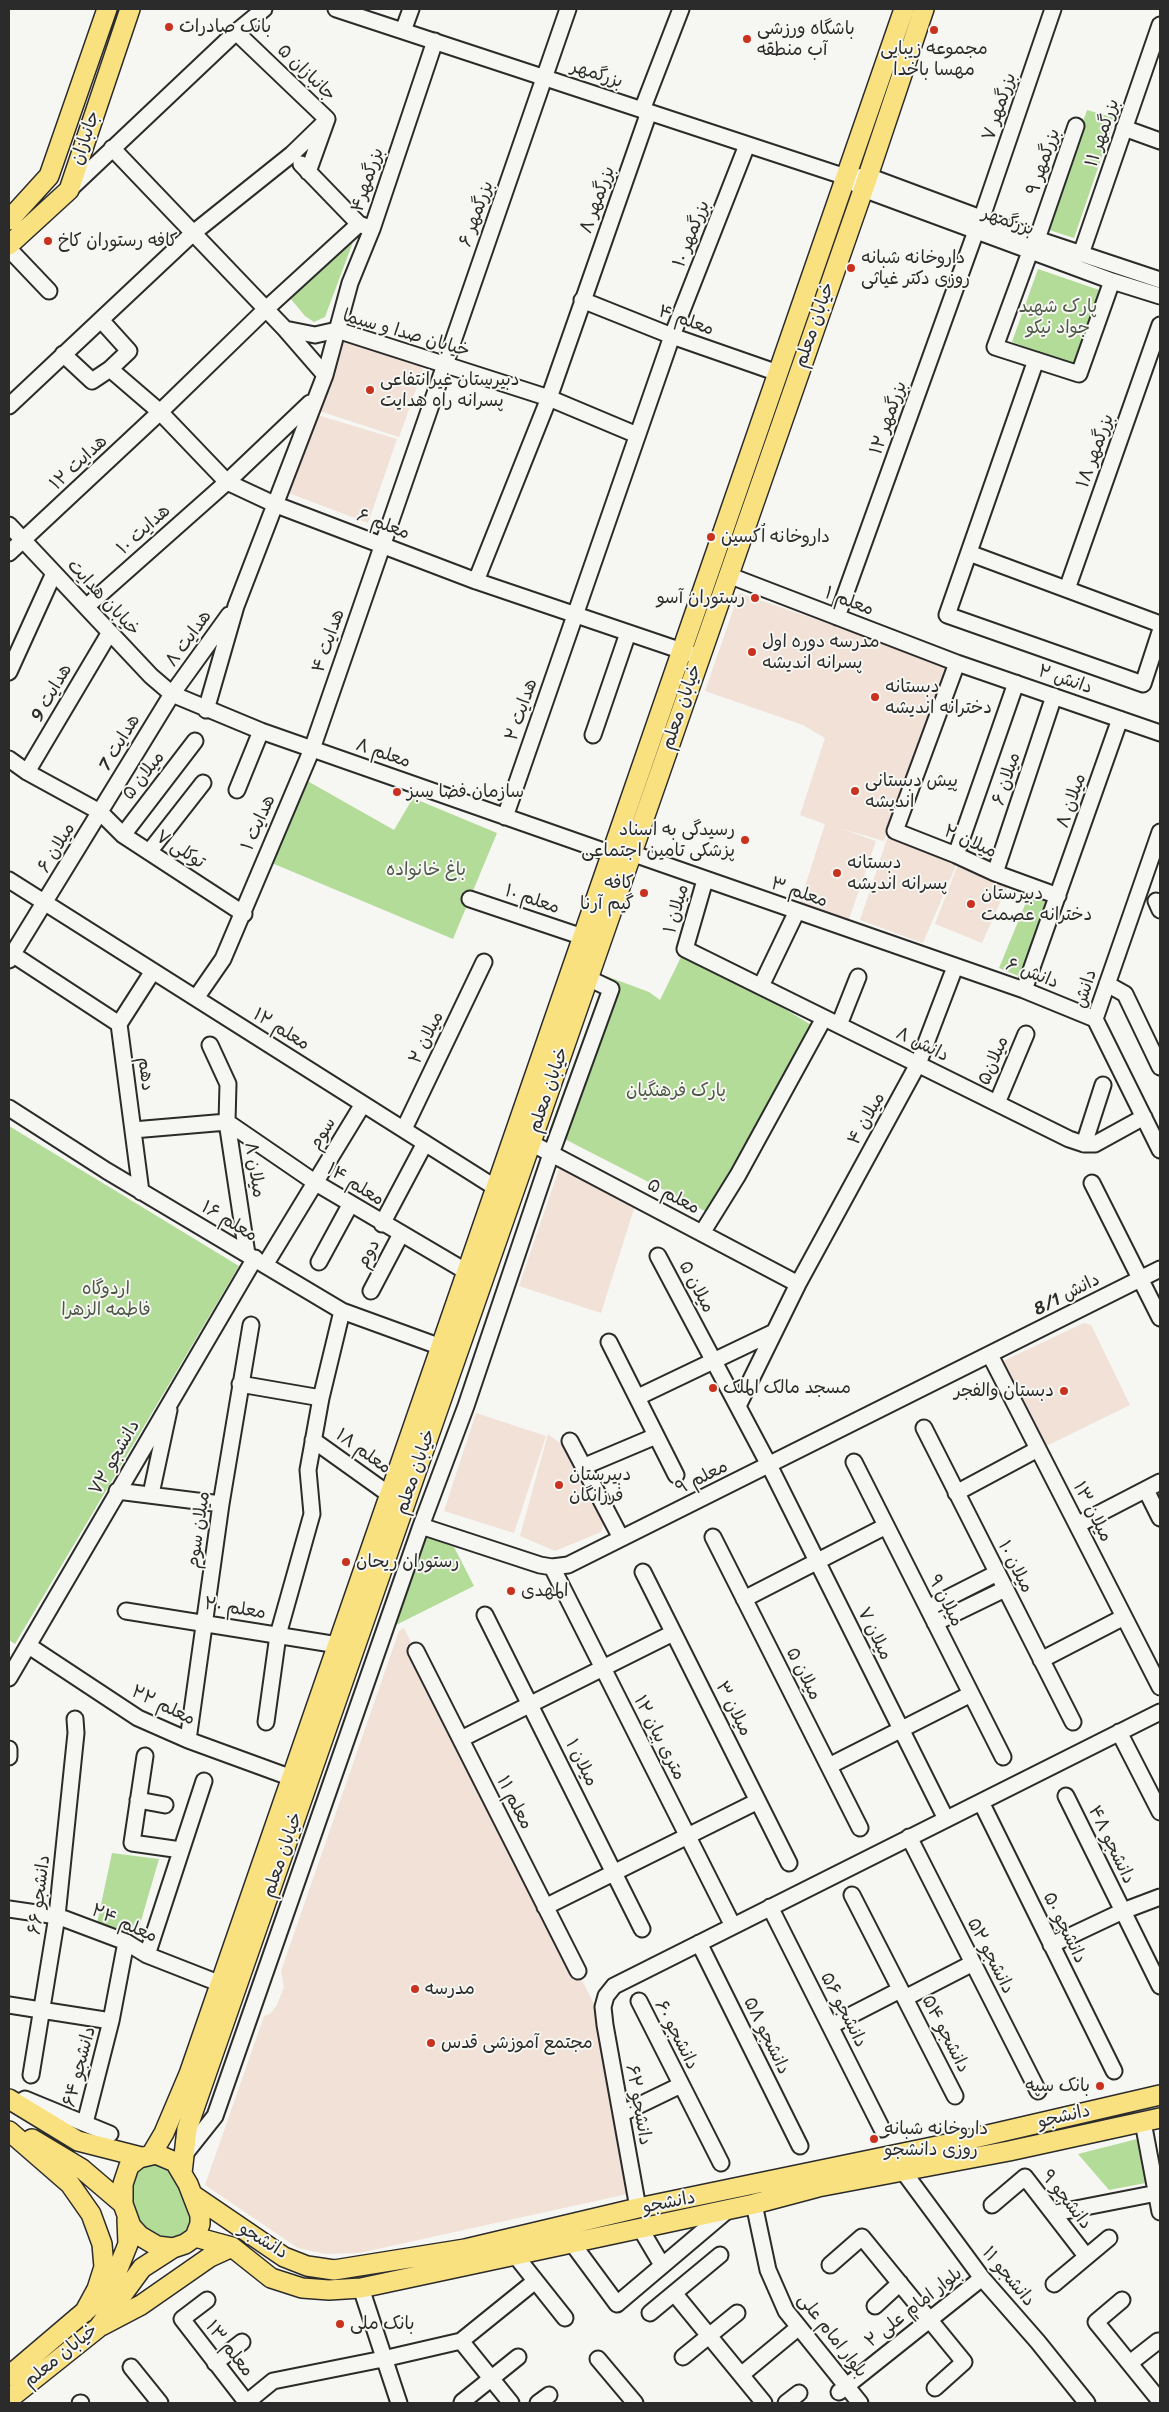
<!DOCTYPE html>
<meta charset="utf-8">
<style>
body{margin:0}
#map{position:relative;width:1169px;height:2412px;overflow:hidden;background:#f6f6f2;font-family:Sriracha,sans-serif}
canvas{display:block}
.frame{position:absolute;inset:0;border:10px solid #2b2b2b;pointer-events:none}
</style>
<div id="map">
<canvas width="1169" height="2412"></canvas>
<div class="frame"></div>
</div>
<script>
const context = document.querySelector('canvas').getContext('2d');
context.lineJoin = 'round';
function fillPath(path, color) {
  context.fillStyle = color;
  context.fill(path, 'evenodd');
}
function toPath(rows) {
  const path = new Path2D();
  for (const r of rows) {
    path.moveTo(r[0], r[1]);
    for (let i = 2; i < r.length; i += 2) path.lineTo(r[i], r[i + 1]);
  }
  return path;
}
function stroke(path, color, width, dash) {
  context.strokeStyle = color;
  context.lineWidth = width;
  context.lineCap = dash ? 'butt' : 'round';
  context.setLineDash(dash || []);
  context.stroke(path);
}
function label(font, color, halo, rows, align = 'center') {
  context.font = font + ' Sriracha,"Playpen Sans Arabic",sans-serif';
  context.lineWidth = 4;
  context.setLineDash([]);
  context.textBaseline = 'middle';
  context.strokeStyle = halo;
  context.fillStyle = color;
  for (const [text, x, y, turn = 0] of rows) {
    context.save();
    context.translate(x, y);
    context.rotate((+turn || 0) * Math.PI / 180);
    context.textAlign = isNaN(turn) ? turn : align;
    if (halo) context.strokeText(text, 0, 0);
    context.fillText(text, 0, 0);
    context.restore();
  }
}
const built = toPath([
 [344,340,419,365,423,370,399,437,316,410],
 [314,414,397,439,368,523,286,492],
 [739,593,943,663,947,669,884,841,839,828,876,841,848,922,799,905,825,824,800,815,825,738,803,725,705,691],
 [888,836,957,863,923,943,860,920],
 [959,862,1008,885,982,943,935,924],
 [560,1166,637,1199,601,1313,519,1286],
 [1084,1323,1091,1325,1130,1405,1034,1452,999,1363],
 [476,1413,546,1436,514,1533,444,1511],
 [548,1434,565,1447,604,1523,601,1532,555,1551,520,1536],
 [404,1628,484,1792,487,1791,603,2022,632,2193,359,2253,326,2254,298,2248,205,2185,264,2016,270,2014,277,2005,284,1987,281,1971,399,1631]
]);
const green = toPath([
 [1087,110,1115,118,1074,238,1046,229],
 [353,242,325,317,314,322,305,316,290,298],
 [1038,269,1105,292,1079,367,1012,342],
 [304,779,394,830,413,798,497,833,453,939,267,861],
 [1029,895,1052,902,1021,977,999,968],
 [685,949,818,1029,738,1175,705,1211,549,1131,606,976,649,992,660,1000],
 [9,1126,239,1266,15,1644,9,1640],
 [426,1537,454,1547,474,1586,394,1626],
 [112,1853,159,1859,136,1938,97,1923],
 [1141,2138,1151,2182,1109,2190,1078,2154],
 [155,2161,171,2168,192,2208,191,2230,178,2239,160,2239,141,2227,128,2195,135,2172,143,2165]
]);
const minor = toPath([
 [336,9,846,177,863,189,1112,281,1160,296],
 [403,31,411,9],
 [236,32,327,119,308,172],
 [642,110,681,9],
 [1124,128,1160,141],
 [112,148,285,329,315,335,337,330,549,398,637,435],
 [301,164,359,224,367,227],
 [857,177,868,176,1037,239,1160,280],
 [70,189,236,32,264,9],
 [982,217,1053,9],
 [1037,239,1076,126],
 [9,249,49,291],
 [1031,249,995,347,1079,374,1112,281],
 [1081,254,1160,25],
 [582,300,672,336,778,373],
 [285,329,325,375],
 [63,354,92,381,110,369,129,351,101,320],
 [1036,360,947,615,1143,684,1160,632],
 [110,369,160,412,227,482,274,504,476,581,691,654],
 [9,406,192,234,292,154,325,122],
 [9,525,151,676,172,694,261,731,612,854],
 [9,553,160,412,266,309,359,224],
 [969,553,1160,624],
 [728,575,957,663,1160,733],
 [476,581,549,398,649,112],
 [1067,589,1160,325],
 [86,607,227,482,310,403],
 [837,617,976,231],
 [957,663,895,831,956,855,995,873,1058,896],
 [9,672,54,573],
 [206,710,236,606,325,375,350,283,372,229,435,41],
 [593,735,628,633],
 [9,759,27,772,100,812,123,835,244,914],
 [27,772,110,632],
 [237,790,261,731],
 [505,817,672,336,747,145],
 [1160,832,1095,1019,1160,1150],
 [123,835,195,741],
 [149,852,203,783],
 [631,853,1024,990,1095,1019],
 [956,855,1016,683],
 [995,873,1054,696],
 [9,880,496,1188],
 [705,880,685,949,1069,1139,1084,1144,1095,1144,1144,1117],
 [470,899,583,937],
 [1156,901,1160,910],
 [9,952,119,1024],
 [9,960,172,694,229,615],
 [1107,984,1125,994,1160,1067],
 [761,986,797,911],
 [1024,990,1120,719],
 [196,998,223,959,312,749,568,9],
 [839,1025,858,977],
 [210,1045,228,1084,227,1122,247,1254],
 [997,1103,1026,1034],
 [9,1108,107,1171,342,1311,441,1347],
 [227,1122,316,1183,467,1272],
 [404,1129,484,962],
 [133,1130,227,1122],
 [531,1143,798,1284],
 [1084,1144,1103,1085],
 [1092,1183,1160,1318],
 [141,1192,119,1024,153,971],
 [382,1224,425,1143],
 [702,1233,738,1175,824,1018],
 [658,1256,769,1465,946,1819],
 [319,1262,350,1205],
 [265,1265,363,1104],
 [371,1291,401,1234],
 [609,1342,676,1475],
 [990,1355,1160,1687],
 [240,1384,321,1398],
 [638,1397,774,1332],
 [738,1406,798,1284,918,1064,955,967],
 [924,1428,1073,1722],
 [313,1440,390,1495],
 [570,1441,621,1538],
 [854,1462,1003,1757],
 [585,1466,656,1436],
 [1146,1490,1160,1518],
 [117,1491,221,1504],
 [956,1493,1038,1449],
 [151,1494,169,1410],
 [1077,1525,1160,1482],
 [421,1526,540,1565,552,1567,568,1565,1160,1269],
 [713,1537,860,1828],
 [552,1567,733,1926],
 [643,1572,789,1863],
 [744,1599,886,1526],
 [928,1608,997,1573],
 [126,1611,338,1645],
 [485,1615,642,1929],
 [935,1623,1005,1589],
 [29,1646,138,1718,188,1740,292,1778],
 [416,1651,578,1971],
 [1041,1660,1124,1617],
 [9,1678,255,1258],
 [266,1722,278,1635,312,1514,308,1470,321,1398,342,1311],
 [1119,1732,1160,1812],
 [461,1739,673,1633],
 [188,1740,221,1504,251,1325],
 [9,1749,9,1757],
 [145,1756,132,1843,181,1850],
 [829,1766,971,1694],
 [1066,1796,1160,1986],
 [138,1800,165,1805],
 [981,1802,1114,2071],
 [909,1837,1038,2091],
 [852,1895,955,2096],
 [545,1907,758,1801],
 [770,1907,882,2129],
 [9,1909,57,1916,126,1942,147,1955,221,1984],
 [699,1943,800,2146],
 [1051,1945,1123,1911,1160,1897],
 [147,1955,204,1781],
 [905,1998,973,1963],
 [639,2001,721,2163],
 [9,2005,111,2021],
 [830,2026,900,1990],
 [31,2075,57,1916,76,1733,75,1719],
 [16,2104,25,2099,110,2134],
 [621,2114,681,2085],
 [1143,2122,1160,2212],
 [85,2123,111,2021,126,1942],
 [184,2155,215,2116,421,1526,466,1406,551,1154,611,989,588,978],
 [903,2171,982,2278,1038,2342,1087,2403],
 [754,2204,768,2270,786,2311,860,2403],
 [992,2205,1025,2177,1086,2256],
 [638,2208,605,2025,603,2007,606,1996,614,1986,1160,1712],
 [1055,2213,1157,2193],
 [640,2228,662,2265],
 [572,2243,617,2304,728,2210],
 [515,2255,565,2318],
 [830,2265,862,2237,964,2362,935,2388],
 [1054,2284,1109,2238],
 [361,2288,399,2403],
 [674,2293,764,2403],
 [207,2300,182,2319,247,2403],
 [1122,2300,1096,2322,1160,2401],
 [875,2306,900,2283],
 [650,2313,720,2255],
 [461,2341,511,2403],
 [683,2357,737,2313],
 [598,2359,635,2403],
 [215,2363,242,2342],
 [1130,2363,1158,2341],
 [131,2367,160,2403],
 [741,2375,799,2327],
 [839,2392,982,2278],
 [462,2402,518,2357],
 [80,2403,81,2403],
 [246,2403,273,2381,383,2359,461,2341,534,2282],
 [538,2403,549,2395],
 [786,2403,799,2393]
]);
const major = toPath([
 [9,220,49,176,107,9],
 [9,245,69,190,130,9],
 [9,2099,78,2141,141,2157],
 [9,2131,70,2184,91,2214,102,2244,104,2267,97,2289,84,2313],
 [32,2139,82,2169,123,2204],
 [156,2154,175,2162,188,2184,200,2215,200,2224,195,2237,185,2244,173,2248,157,2246,140,2236,131,2226,123,2204,123,2184,129,2166,139,2158,156,2154],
 [151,2155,164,2133,189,2074,904,9],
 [182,2173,187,2129,868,176,924,9],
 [193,2195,284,2257,307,2266,334,2270,465,2249,638,2208,966,2140,1160,2095],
 [195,2237,232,2247,271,2278,302,2288,329,2290,361,2288,754,2204,818,2187,1009,2151,1160,2118],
 [101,2326,141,2305,210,2257,232,2247],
 [9,2376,103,2296,116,2274,128,2244,127,2219],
 [9,2399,98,2328,142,2268,173,2248]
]);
const markers = [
 [169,27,5,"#c8321e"],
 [934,30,5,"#c8321e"],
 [747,39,5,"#c8321e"],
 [48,241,5,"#c8321e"],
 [851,268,5,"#c8321e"],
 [370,390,5,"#c8321e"],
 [711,537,5,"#c8321e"],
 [755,598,5,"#c8321e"],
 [752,652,5,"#c8321e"],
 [875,697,5,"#c8321e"],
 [855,791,5,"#c8321e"],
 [397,792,5,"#c8321e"],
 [745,840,5,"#c8321e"],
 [837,873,5,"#c8321e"],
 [644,893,5,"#c8321e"],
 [971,904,5,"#c8321e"],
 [713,1388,5,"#c8321e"],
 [1064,1391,5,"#c8321e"],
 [559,1485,5,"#c8321e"],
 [346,1562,5,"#c8321e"],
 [511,1591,5,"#c8321e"],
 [415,1989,5,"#c8321e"],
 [431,2043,5,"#c8321e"],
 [1100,2086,5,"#c8321e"],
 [874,2139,5,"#c8321e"],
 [340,2324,5,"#c8321e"]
];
const poiNames = [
 ["بانک صادرات",179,27],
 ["باشگاه ورزشی",757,29],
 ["آب منطقه",757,50],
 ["مجموعه زیبایی",934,49,"center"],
 ["مهسا باخدا",934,70,"center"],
 ["کافه رستوران کاخ",58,241],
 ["داروخانه شبانه",861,258],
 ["روزی دکتر غیاثی",861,279],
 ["دبیرستان غیرانتفاعی",380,380],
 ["پسرانه راه هدایت",380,401],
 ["داروخانه اُکسین",721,537],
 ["رستوران آسو",745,598,"right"],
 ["مدرسه دوره اول",762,642],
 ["پسرانه اندیشه",762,663],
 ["دبستانه",885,687],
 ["دخترانه اندیشه",885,708],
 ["پیش دبستانی",865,781],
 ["اندیشه",865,802],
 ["سازمان فضا سبز",407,792],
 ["رسیدگی به اسناد",735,830,"right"],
 ["پزشکی تامین اجتماعی",735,851,"right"],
 ["دبستانه",847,863],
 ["پسرانه اندیشه",847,884],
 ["کافه",634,883,"right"],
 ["گیم آرنا",634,904,"right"],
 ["دبیرستان",981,894],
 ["دخترانه عصمت",981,915],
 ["مسجد مالک الملک",723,1388],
 ["دبستان والفجر",1054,1391,"right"],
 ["دبیرستان",569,1475],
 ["فرزانگان",569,1496],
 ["رستوران ریحان",356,1562],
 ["المهدی",521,1591],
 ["مدرسه",425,1989],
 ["مجتمع آموزشی قدس",441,2043],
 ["بانک سپه",1090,2086,"right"],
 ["داروخانه شبانه",884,2129],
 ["روزی دانشجو",884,2150],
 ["بانک ملی",350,2324]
];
const streetNames = [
 ["جانبازان ۵",306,73,44],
 ["بزرگمهر",597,75,18],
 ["بزرگمهر ۷",1000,107,-71],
 ["بزرگمهر ۱۱",1103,133,-71],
 ["جانبازان",86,138,-71],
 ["بزرگمهر ۹",1044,162,-71],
 ["بزرگمهر۴",368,180,-71],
 ["بزرگمهر ۸",598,200,-70],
 ["بزرگمهر ۶",477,214,-70],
 ["بزرگمهر",1008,222,19],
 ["بزرگمهر ۱۰",692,234,-68],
 ["معلم ۴",686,321,20],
 ["خیابان معلم",815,325,-71],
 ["خیابان صدا و سیما",406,334,16],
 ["بزرگمهر ۱۲",889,418,-70],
 ["بزرگمهر ۱۸",1096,451,-70],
 ["هدایت ۱۲",79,463,-43],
 ["معلم ۶",383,525,21],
 ["هدایت ۱۰",144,530,-42],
 ["خیابان هدایت",103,598,47],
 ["معلم ۱",849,602,21],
 ["هدایت ۸",189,639,-54],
 ["هدایت ۴",329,641,-71],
 ["دانش ۲",1065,680,19],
 ["هدایت 9",52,693,-60],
 ["خیابان معلم",682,707,-71],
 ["هدایت ۲",522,710,-71],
 ["هدایت 7",120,743,-59],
 ["معلم ۸",383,754,19],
 ["میلان ۵",144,776,-52],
 ["میلان ۶",1007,779,-72],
 ["میلان ۸",1072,801,-71],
 ["هدایت ۱",259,823,-66],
 ["میلان ۲",970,842,24],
 ["میلان ۶",57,848,-59],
 ["توکلی ۷",180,850,33],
 ["معلم ۳",799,893,19],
 ["معلم ۱۰",532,900,19],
 ["میلان ۱",677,909,-74],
 ["دانش ۶",1032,974,21],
 ["دانش",1086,989,-73],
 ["معلم ۱۲",281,1030,32],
 ["میلان ۲",427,1038,-64],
 ["دانش ۸",922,1045,26],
 ["میلان۵",994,1061,-67],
 ["دهم",145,1074,83],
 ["خیابان معلم",549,1090,-71],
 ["میلان ۴",867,1119,-61],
 ["سوم",323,1134,-59],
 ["میلان ۸",254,1170,81],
 ["معلم ۱۴",355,1185,32],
 ["معلم ۵",673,1197,28],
 ["معلم ۱۶",229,1222,31],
 ["دوم",369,1254,-62],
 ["میلان ۵",696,1287,62],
 ["دانش 8/1",1067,1295,-27],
 ["معلم ۱۸",363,1452,36],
 ["دانشجو ۷۲",115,1458,-60],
 ["خیابان معلم",416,1472,-71],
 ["معلم ۹",702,1478,-26],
 ["میلان ۱۳",1092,1512,63],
 ["میلان سوم",199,1530,-82],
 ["میلان ۱۰",1015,1567,63],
 ["میلان ۹",945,1601,63],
 ["معلم ۲۰",235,1609,9],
 ["میلان ۷",874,1634,64],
 ["میلان ۵",803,1674,63],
 ["معلم ۲۲",163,1706,26],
 ["میلان ۳",733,1709,63],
 ["۱۲ متری بیان",659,1738,63],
 ["میلان ۱",581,1763,63],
 ["معلم ۱۱",514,1803,63],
 ["دانشجو ۴۸",1111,1845,64],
 ["خیابان معلم",283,1855,-71],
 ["دانشجو ۶۶",40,1895,-83],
 ["معلم ۲۴",124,1924,24],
 ["دانشجو ۵۰",1064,1928,64],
 ["دانشجو ۵۲",990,1956,63],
 ["دانشجو ۵۶",843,2010,63],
 ["دانشجو ۵۴",945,2034,63],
 ["دانشجو ۶۰",676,2035,63],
 ["دانشجو ۵۸",766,2036,64],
 ["دانشجو ۶۴",80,2067,-75],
 ["دانشجو ۶۲",638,2105,80],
 ["دانشجو",1064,2117,-13],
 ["دانشجو ۹",1066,2200,52],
 ["دانشجو",669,2203,-11],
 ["دانشجو",263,2241,32],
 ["دانشجو ۱۱",1008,2277,50],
 ["بلوار امام علی ۲",914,2308,-38],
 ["بلوار امام علی",832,2336,52],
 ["معلم ۱۳",229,2349,52],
 ["خیابان معلم",61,2356,-39]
];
const parkNames = [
 ["پارک شهید",1058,307],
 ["جواد نیکو",1058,328],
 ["باغ خانواده",426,870],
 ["پارک فرهنگیان",676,1091],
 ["اردوگاه",106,1289],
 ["فاطمه الزهرا",106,1310]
];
fillPath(built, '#f1e1d6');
fillPath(green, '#b3dc99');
stroke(minor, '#2b2b2b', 19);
stroke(major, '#2b2b2b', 22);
stroke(minor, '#f6f6f2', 15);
stroke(major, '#fae180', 19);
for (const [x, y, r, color] of markers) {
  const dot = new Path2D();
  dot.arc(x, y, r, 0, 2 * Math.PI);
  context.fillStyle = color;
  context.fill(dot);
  stroke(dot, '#f6f6f2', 2);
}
label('18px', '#2b2b2b', '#f6f6f2', poiNames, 'left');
label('18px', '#2b2b2b', '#f6f6f2', streetNames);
label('18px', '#4d5746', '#f6f6f2', parkNames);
</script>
